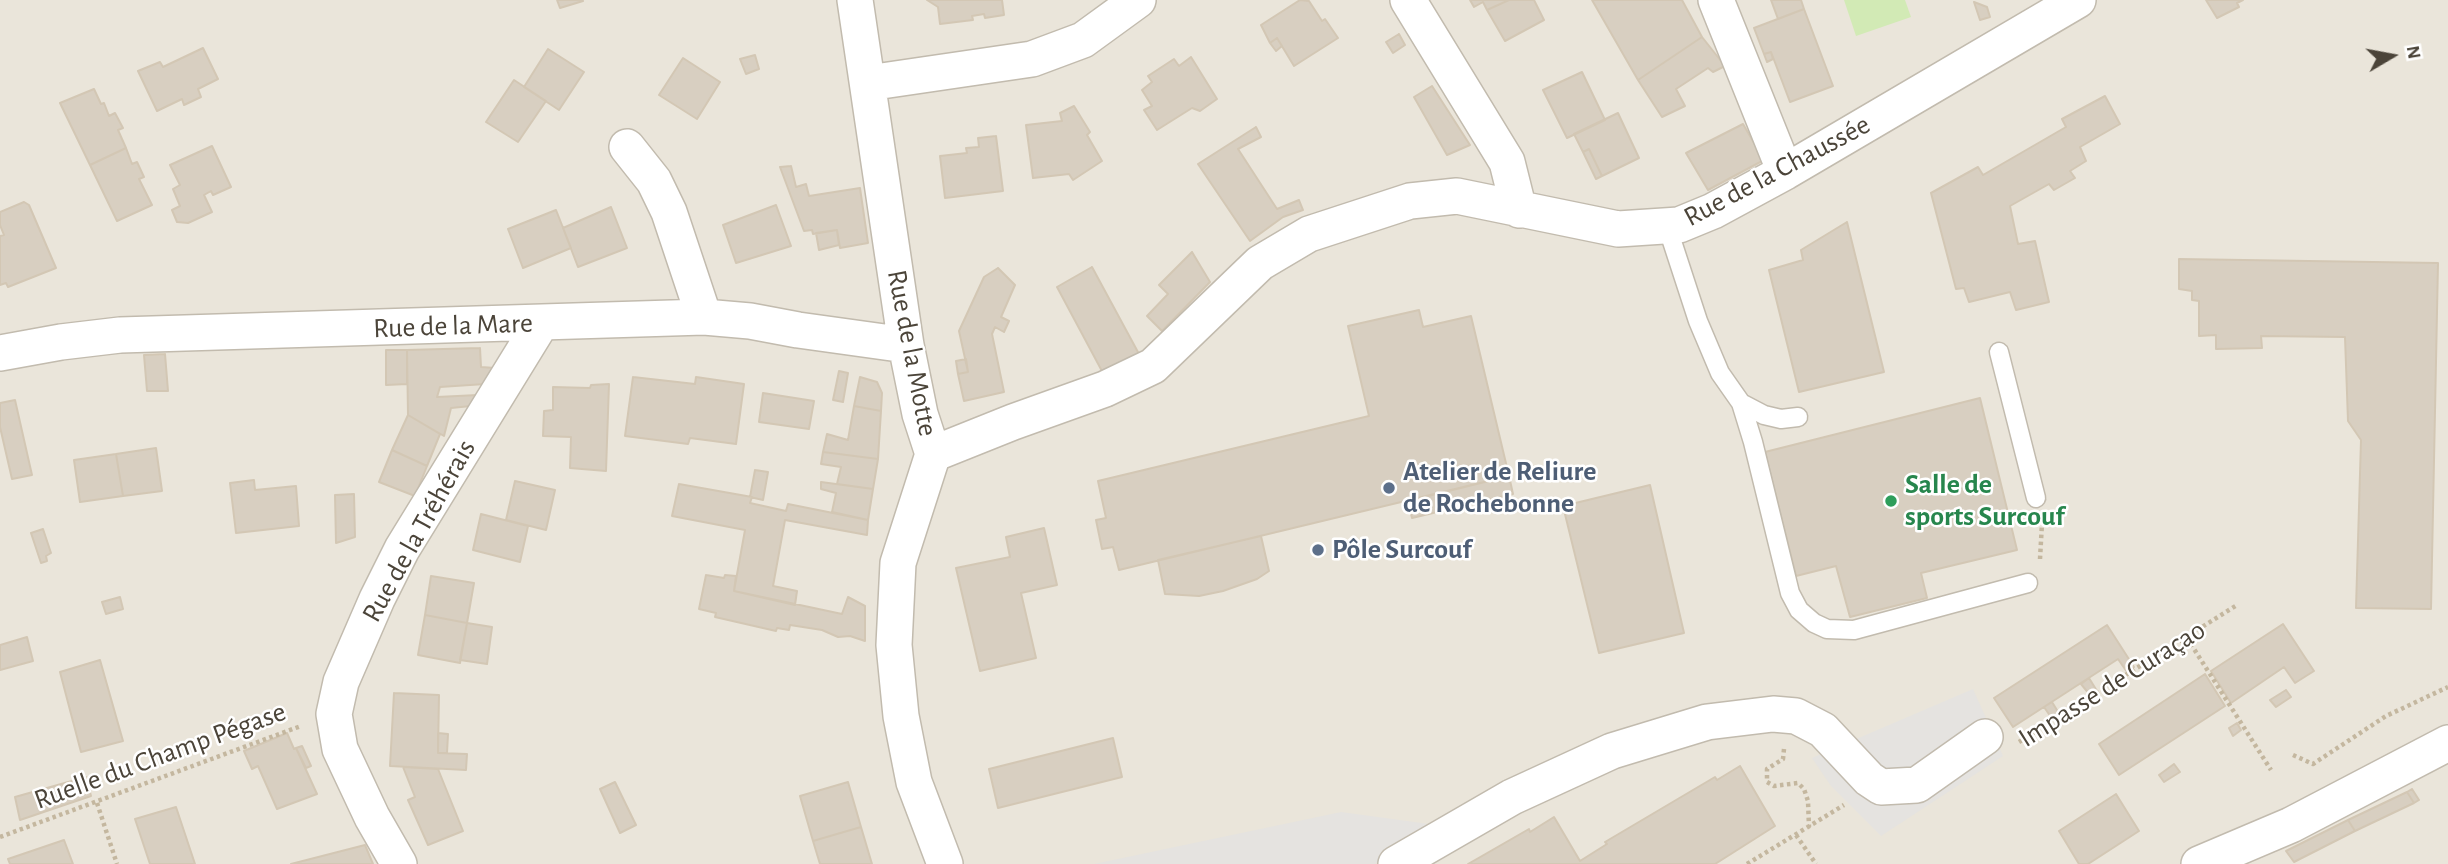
<!DOCTYPE html>
<meta charset="utf-8">
<style>
body{margin:0}
#map{position:relative;width:2448px;height:864px;overflow:hidden;background:#f6f3ec;font-family:"Alegreya Sans",sans-serif}
canvas{display:block}
.north{position:absolute;left:2357px;top:21px;width:70px;height:70px;-webkit-text-stroke:5px #fff;paint-order:stroke;rotate:80deg;font-size:19px;font-weight:700;line-height:28px;text-align:center;color:#4b4439}
.north::after{content:'';display:block;margin:auto;width:24px;height:32px;background:#4b4439;clip-path:polygon(50% 0,100% 100%,50% 72%,0 100%)}
</style>
<div id="map">
<canvas width="2448" height="864"></canvas>
<div class="north">N</div>
</div>
<script>
const context = document.querySelector('canvas').getContext('2d');
context.lineJoin = 'round';
function fillPath(path, color) {
  context.fillStyle = color;
  context.fill(path, 'evenodd');
}
function toPath(rows) {
  const path = new Path2D();
  for (const r of rows) {
    path.moveTo(r[0], r[1]);
    for (let i = 2; i < r.length; i += 2) path.lineTo(r[i], r[i + 1]);
  }
  return path;
}
function stroke(path, color, width, dash) {
  context.strokeStyle = color;
  context.lineWidth = width;
  context.lineCap = dash ? 'butt' : 'round';
  context.setLineDash(dash || []);
  context.stroke(path);
}
function label(font, color, halo, rows, align = 'center') {
  context.font = font + ' "Alegreya Sans",sans-serif';
  context.lineWidth = 5;
  context.setLineDash([]);
  context.textBaseline = 'middle';
  context.strokeStyle = halo;
  context.fillStyle = color;
  for (const [text, x, y, turn = 0] of rows) {
    context.save();
    context.translate(x, y);
    context.rotate((+turn || 0) * Math.PI / 180);
    context.textAlign = isNaN(turn) ? turn : align;
    if (halo) context.strokeText(text, 0, 0);
    context.fillText(text, 0, 0);
    context.restore();
  }
}
const residential = toPath([
 [0,0,2448,0,2448,864,0,864]
]);
const green = toPath([
 [1844,0,1905,0,1911,17,1856,36]
]);
const parking = toPath([
 [1973,689,2003,756,1881,836,1831,786,1812,758],
 [1341,812,1429,824,1375,864,1094,864]
]);
const building = toPath([
 [557,0,582,0,583,1,560,8,557,0],
 [927,0,1002,0,1004,15,985,18,984,14,972,16,973,20,940,24,938,7,927,0],
 [1300,0,1309,1,1322,21,1325,19,1338,38,1294,66,1277,38,1270,43,1261,25,1300,0],
 [1470,0,1509,0,1487,10,1483,2,1474,7,1470,0],
 [1509,0,1534,0,1544,20,1505,41,1487,10,1509,0],
 [1592,0,1682,0,1702,37,1638,80,1592,0],
 [1771,0,1801,0,1804,9,1778,19,1771,0],
 [2206,0,2243,0,2237,3,2239,7,2217,18,2206,0],
 [1974,2,1987,7,1990,17,1980,20,1974,2],
 [1804,9,1833,86,1790,102,1771,52,1764,54,1754,28,1804,9],
 [1399,34,1405,45,1393,53,1386,42,1399,34],
 [1702,37,1725,66,1713,72,1708,68,1676,89,1685,106,1662,117,1638,80,1702,37],
 [1277,38,1282,46,1276,51,1270,43,1277,38],
 [203,48,218,79,198,89,201,97,184,105,182,99,157,111,138,71,160,62,163,67,203,48],
 [548,49,584,72,559,110,524,87,548,49],
 [1771,52,1773,59,1767,62,1764,54,1771,52],
 [755,55,759,69,746,74,740,59,755,55],
 [1191,57,1217,99,1200,111,1192,108,1157,130,1144,110,1152,106,1142,90,1152,82,1148,76,1174,59,1179,66,1191,57],
 [683,58,720,82,697,119,659,95,683,58],
 [1582,72,1605,120,1567,138,1543,90,1582,72],
 [514,80,546,101,518,142,486,122,514,80],
 [1432,86,1470,145,1447,155,1414,97,1432,86],
 [94,89,101,104,104,103,109,116,115,113,123,128,118,130,126,148,90,165,60,103,94,89],
 [2105,96,2120,124,2080,147,2086,161,2070,171,2075,178,2054,190,2049,184,2010,206,2018,244,2035,241,2049,302,2016,310,2010,292,1969,302,1964,288,1956,289,1931,193,1978,167,1983,175,2066,127,2062,119,2105,96],
 [1074,106,1090,132,1087,135,1102,161,1073,180,1069,174,1033,178,1026,125,1062,121,1060,113,1074,106],
 [1618,113,1639,158,1602,176,1589,149,1583,152,1574,134,1618,113],
 [1743,124,1764,160,1708,190,1686,153,1743,124],
 [1256,127,1261,137,1238,149,1277,209,1299,200,1303,210,1283,217,1250,241,1198,164,1256,127],
 [996,136,1003,191,945,198,940,156,967,153,966,148,979,147,978,138,996,136],
 [212,146,231,187,213,195,211,191,204,195,212,212,188,223,177,222,172,210,180,206,173,189,180,185,170,165,212,146],
 [126,148,132,164,137,162,144,177,139,179,152,205,117,221,90,165,126,148],
 [1589,149,1602,176,1596,179,1583,152,1589,149],
 [791,166,796,187,806,184,809,196,860,188,868,243,840,248,837,230,813,234,812,230,804,231,780,167,791,166],
 [24,202,29,205,56,268,8,287,6,283,0,285,0,236,4,235,0,225,0,212,24,202],
 [776,205,791,246,736,263,723,225,776,205],
 [611,207,627,248,578,267,563,228,611,207],
 [556,210,571,248,523,268,508,229,556,210],
 [1847,222,1884,372,1799,392,1769,270,1803,260,1801,250,1847,222],
 [837,230,839,245,819,250,816,233,837,230],
 [1192,252,1210,282,1162,331,1147,316,1168,294,1159,285,1192,252],
 [2179,259,2438,263,2431,609,2356,608,2361,440,2348,421,2345,337,2261,336,2262,348,2216,349,2216,335,2199,336,2199,301,2192,300,2192,291,2179,289,2179,259],
 [1092,267,1139,354,1103,373,1057,287,1092,267],
 [998,268,1015,285,1001,317,1009,321,1004,332,995,327,992,334,1004,392,964,401,958,374,968,372,959,331,984,277,998,268],
 [1419,310,1423,327,1471,316,1509,476,1119,570,1113,547,1102,549,1096,520,1106,518,1098,481,1369,416,1348,326,1419,310],
 [480,348,481,367,495,368,485,384,440,387,437,397,478,395,471,406,451,408,444,436,408,415,407,350,480,348],
 [386,350,407,350,407,384,386,385,386,350],
 [165,354,168,391,147,391,144,355,165,354],
 [966,359,968,372,958,374,956,361,966,359],
 [839,371,848,373,843,402,833,400,839,371],
 [633,377,695,384,696,377,744,384,736,444,690,438,688,444,625,436,633,377],
 [860,377,877,382,882,393,881,411,854,406,860,377],
 [609,384,606,471,570,468,571,437,543,436,544,411,553,410,553,387,590,388,591,385,609,384],
 [763,393,814,401,809,429,759,422,763,393],
 [1980,398,2017,550,1921,573,1927,598,1850,617,1836,566,1796,576,1765,452,1980,398],
 [15,400,32,475,12,479,0,427,0,403,15,400],
 [854,406,881,411,878,459,823,452,827,434,848,440,854,406],
 [408,415,440,434,427,466,392,450,408,415],
 [156,448,162,491,123,496,116,454,156,448],
 [392,450,427,466,415,496,379,482,392,450],
 [823,452,878,459,873,489,837,484,841,467,821,464,823,452],
 [116,454,123,496,80,502,74,460,116,454],
 [755,470,768,472,763,500,750,497,755,470],
 [1509,476,1513,494,1412,518,1408,501,1509,476],
 [254,480,255,490,296,486,299,526,236,533,230,483,254,480],
 [515,481,555,490,546,530,506,520,515,481],
 [821,482,873,489,868,520,832,512,836,493,821,489,821,482],
 [679,484,752,497,750,503,786,511,788,504,868,520,867,535,785,520,773,586,797,591,795,605,734,591,745,530,672,516,679,484],
 [1650,485,1684,633,1599,653,1563,506,1650,485],
 [354,494,355,537,336,543,335,495,354,494],
 [481,514,528,526,520,562,473,550,481,514],
 [1044,528,1057,585,1021,593,1036,658,980,671,956,568,1010,557,1006,537,1044,528],
 [43,529,51,553,46,556,47,561,41,563,31,533,43,529],
 [1261,536,1269,571,1257,579,1223,591,1199,596,1165,594,1158,560,1261,536],
 [706,575,724,578,725,575,736,576,734,591,842,614,848,597,865,606,865,641,850,636,838,637,822,630,790,625,789,630,777,628,776,631,715,617,716,613,699,609,706,575],
 [431,576,474,583,467,623,425,615,431,576],
 [120,597,123,609,106,614,102,602,120,597],
 [425,615,467,623,460,663,418,655,425,615],
 [467,623,492,627,487,664,460,660,467,623],
 [2283,624,2314,671,2295,683,2284,667,2231,703,2211,671,2283,624],
 [2107,625,2134,667,2127,672,2118,659,2013,727,1994,698,2107,625],
 [27,637,33,661,0,670,0,645,27,637],
 [100,660,123,741,81,752,60,672,100,660],
 [2205,674,2225,706,2119,775,2099,744,2205,674],
 [2089,678,2097,691,2090,695,2081,684,2089,678],
 [2286,690,2291,697,2276,707,2270,700,2286,690],
 [394,693,439,695,438,753,467,754,466,770,390,766,394,693],
 [2052,702,2060,715,2053,720,2044,707,2052,702],
 [2237,723,2241,730,2233,736,2229,728,2237,723],
 [287,733,294,749,296,748,317,794,277,809,258,766,252,769,244,751,287,733],
 [438,733,448,734,447,753,438,753,438,733],
 [1113,738,1122,777,998,808,989,769,1113,738],
 [302,746,311,766,306,768,296,748,302,746],
 [2174,764,2180,772,2164,782,2159,775,2174,764],
 [1740,766,1775,826,1715,864,1468,864,1529,829,1530,832,1554,817,1580,861,1607,844,1605,842,1715,777,1717,780,1740,766],
 [403,767,438,769,463,831,428,845,408,800,415,797,403,767],
 [86,777,91,796,20,820,15,797,86,777],
 [615,782,636,825,620,833,600,789,615,782],
 [848,782,861,827,813,841,800,796,848,782],
 [2412,789,2419,800,2414,803,2407,792,2412,789],
 [2407,792,2414,803,2355,831,2348,820,2407,792],
 [2116,794,2139,831,2088,864,2079,864,2059,831,2116,794],
 [176,807,195,864,150,864,135,819,176,807],
 [2348,820,2355,831,2294,862,2286,851,2348,820],
 [861,827,872,864,820,864,813,841,861,827],
 [64,840,73,864,10,864,8,859,64,840],
 [365,845,373,864,291,864,365,845]
]);
const path = toPath([
 [2040,559,2042,523],
 [2187,638,2271,770],
 [2019,742,2237,605],
 [1784,749,1783,759,1767,769,1767,782,1774,786,1798,783,1804,789,1808,801,1809,827],
 [2293,755,2313,764,2386,716,2448,687],
 [97,803,117,864],
 [1796,835,1816,864],
 [0,837,301,726],
 [1747,864,1844,805]
]);
const lane = toPath([
 [1667,226,1698,321,1720,373,1741,403,1764,415,1781,419,1798,417],
 [1999,352,2036,498],
 [1741,403,1753,442,1790,593,1799,610,1814,623,1827,629,1854,630,2028,583]
]);
const street = toPath([
 [855,0,906,345,920,414,933,454,898,563,894,645,901,716,914,782,945,864],
 [1408,0,1507,162,1519,210],
 [1716,0,1785,172],
 [868,83,1032,59,1083,40,1138,0],
 [627,147,654,181,669,212,704,317],
 [0,353,61,342,120,335,704,317,750,321,798,330,906,345],
 [933,454,1013,422,1105,389,1153,366,1260,263,1309,234,1410,201,1457,196,1618,229,1679,225,1713,211,1785,172,2078,0],
 [399,864,372,817,340,749,334,714,341,682,377,599,402,549,541,323],
 [1396,864,1512,797,1612,751,1707,722,1773,714,1796,716,1823,730,1869,779,1881,787,1917,785,1985,737],
 [2199,864,2291,825,2448,743]
]);
const markers = [
 [1389,488,7,"#5c6f8a"],
 [1891,501,7,"#2e9e5b"],
 [1318,550,7,"#5c6f8a"]
];
const streetNames = [
 ["Rue de la Chaussée",1777,171,-28],
 ["Rue de la Mare",453,326,-2],
 ["Rue de la Motte",912,353,79],
 ["Rue de la Tréhérais",419,531,-61],
 ["Impasse de Curaçao",2112,684,-32],
 ["Ruelle du Champ Pégase",160,756,-20]
];
const serviceNames = [
 ["Atelier de Reliure",1403,472],
 ["de Rochebonne",1403,504],
 ["Pôle Surcouf",1332,550]
];
const leisureNames = [
 ["Salle de",1905,485],
 ["sports Surcouf",1905,517]
];
fillPath(residential, '#eae5da');
fillPath(green, '#d2eab5');
fillPath(parking, '#e5e3e0');
fillPath(building, '#d8cfc1');
stroke(building, '#d3c7b4', 2);
stroke(lane, '#c2bbae', 21);
stroke(street, '#c2bbae', 38);
stroke(path, '#c4b79f', 4.5, [3.5, 3.5]);
stroke(lane, '#fff', 18);
stroke(street, '#fff', 35);
for (const [x, y, r, color] of markers) {
  const dot = new Path2D();
  dot.arc(x, y, r, 0, 2 * Math.PI);
  context.fillStyle = color;
  context.fill(dot);
  stroke(dot, '#fff', 2.5);
}
label('28px', '#4b4439', '#fff', streetNames);
label('bold 28px', '#4e5e75', '#fff', serviceNames, 'left');
label('bold 28px', '#27864d', '#fff', leisureNames, 'left');
</script>
